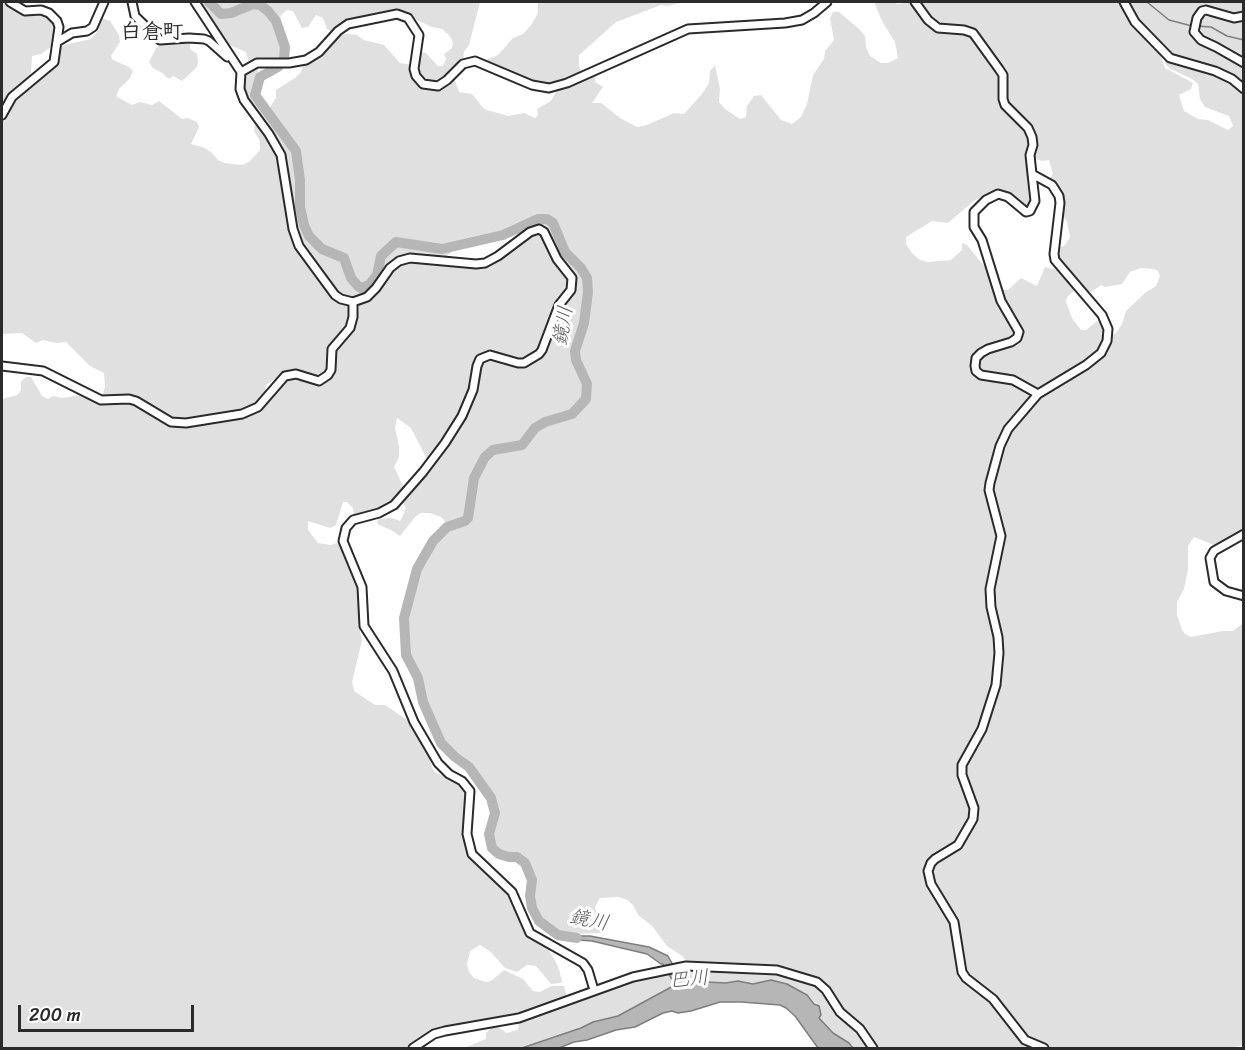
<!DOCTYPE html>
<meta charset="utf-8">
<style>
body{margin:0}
#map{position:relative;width:1245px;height:1050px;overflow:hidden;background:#fff;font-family:Sriracha,sans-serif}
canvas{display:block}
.frame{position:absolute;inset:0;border:3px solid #2b2b2b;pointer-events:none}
.scale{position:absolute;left:18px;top:1005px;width:176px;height:27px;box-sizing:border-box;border:3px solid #2b2b2b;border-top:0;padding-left:8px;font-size:18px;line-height:21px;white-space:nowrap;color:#2b2b2b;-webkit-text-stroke:4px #fff;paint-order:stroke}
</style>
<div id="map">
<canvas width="1245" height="1050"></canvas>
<div class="frame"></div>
<div class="scale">200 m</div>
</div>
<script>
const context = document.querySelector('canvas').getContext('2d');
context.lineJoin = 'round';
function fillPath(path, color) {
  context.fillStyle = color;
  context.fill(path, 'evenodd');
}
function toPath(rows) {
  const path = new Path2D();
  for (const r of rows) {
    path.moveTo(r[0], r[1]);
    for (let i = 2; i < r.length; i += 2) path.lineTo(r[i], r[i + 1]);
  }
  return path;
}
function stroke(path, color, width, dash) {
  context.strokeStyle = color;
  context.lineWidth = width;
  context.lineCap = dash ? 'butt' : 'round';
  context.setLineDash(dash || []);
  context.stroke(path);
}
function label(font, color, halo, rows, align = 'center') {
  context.font = font + ' Sriracha,"Klee One",sans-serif';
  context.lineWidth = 6;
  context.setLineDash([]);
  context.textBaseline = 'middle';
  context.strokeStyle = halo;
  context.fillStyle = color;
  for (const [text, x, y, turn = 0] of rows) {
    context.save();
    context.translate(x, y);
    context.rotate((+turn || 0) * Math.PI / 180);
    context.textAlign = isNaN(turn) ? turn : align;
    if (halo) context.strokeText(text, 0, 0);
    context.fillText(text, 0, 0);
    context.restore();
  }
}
const green = toPath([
 [2,2,26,13,49,18,55,24,56,29,54,42,51,47,41,54,32,56,31,75,15,90,4,104,2,111],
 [198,2,480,2,469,45,464,52,463,60,457,64,443,79,434,83,426,81,420,75,418,68,421,52,426,53,438,66,443,66,446,59,444,54,452,48,453,42,449,35,442,29,432,27,397,11,351,20,332,31,327,29,323,18,316,15,308,27,302,28,293,11,287,10,281,15,277,29,282,51,280,60,255,61,249,63,246,52,225,43],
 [538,2,683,2,668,6,661,5,616,22,579,55,579,66,581,72,561,83,546,85,534,83,486,60,498,55,513,38,523,34,532,24,538,13],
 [874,2,893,2,898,4,909,2,926,22,938,32,969,34,999,76,999,98,1003,109,1025,129,1030,142,1026,162,1030,173,1033,201,1029,210,999,193,986,195,975,200,948,223,932,221,906,237,906,244,912,253,920,260,928,262,951,260,962,250,962,243,967,245,989,272,1018,332,1014,339,980,351,974,370,1012,382,1030,392,1030,397,1012,417,1004,431,997,448,987,495,996,528,997,540,988,582,996,652,993,686,980,727,959,764,958,769,961,782,971,805,970,817,955,843,926,868,925,874,926,880,951,920,956,957,960,973,1002,1014,1024,1043,1034,1048,876,1048,863,1025,843,1011,832,994,790,970,689,964,682,956,667,946,652,926,638,915,633,905,627,900,619,897,600,898,596,905,595,908,604,933,560,934,540,919,534,908,532,898,535,880,532,870,523,855,503,853,494,847,492,833,498,813,493,797,480,776,469,763,461,755,449,749,442,742,425,701,422,684,408,655,406,619,419,570,432,544,438,537,450,527,441,517,430,513,421,513,415,517,400,536,391,530,377,524,378,519,392,518,400,521,406,509,403,502,447,445,481,362,487,358,526,366,535,361,547,351,562,306,574,291,574,273,559,256,547,230,539,226,523,233,503,232,464,241,447,256,410,255,377,283,366,294,356,298,346,298,336,292,302,246,295,227,285,157,278,142,245,96,243,88,243,73,259,66,252,97,275,128,280,128,268,110,276,98,276,90,295,78,301,72,304,63,318,57,338,35,348,34,357,35,364,40,384,45,400,63,412,65,413,77,422,87,428,89,437,89,444,87,454,78,459,92,472,94,484,109,508,116,524,113,535,118,538,115,537,109,551,101,557,90,595,73,595,82,603,87,592,103,601,103,620,118,637,127,647,125,674,113,684,114,702,94,709,83,710,71,715,65,720,89,719,102,725,109,740,119,746,117,747,106,754,96,761,95,781,120,792,124,801,117,807,104,813,75,824,59,825,51,834,40,830,18,833,12,839,12,859,29,865,36,866,47,870,56,881,63,888,63,898,58,895,42,882,21],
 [919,2,1121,2,1134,24,1160,54,1165,68,1193,83,1191,89,1179,95,1184,111,1198,119,1208,120,1228,130,1233,126,1229,116,1205,107,1200,99,1198,84,1192,79,1171,69,1166,65,1163,57,1178,65,1214,74,1231,82,1243,93,1243,533,1219,547,1194,537,1188,546,1188,569,1184,589,1177,602,1177,615,1182,630,1185,634,1191,637,1223,631,1233,631,1242,624,1243,619,1243,1045,1230,1048,1196,1048,1191,1047,1179,1048,1051,1048,1029,1040,964,970,956,921,943,896,933,884,931,871,935,862,960,846,974,821,963,769,998,687,996,619,992,591,1005,534,992,492,1004,444,1011,431,1038,400,1049,390,1093,364,1100,358,1111,336,1116,333,1122,324,1126,311,1146,292,1156,286,1160,276,1158,271,1154,269,1141,268,1130,272,1122,284,1105,287,1101,285,1091,292,1087,292,1075,281,1057,257,1058,249,1065,245,1070,237,1067,222,1063,216,1061,192,1049,179,1053,174,1049,160,1042,161,1034,158,1036,148,1033,129,1012,110,1006,101,1006,74,977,33,969,27,937,24],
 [1127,2,1243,2,1243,14,1235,15,1202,6,1193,16,1190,32,1192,38,1200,44,1224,53,1243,66,1243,85,1220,69,1174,57,1137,20],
 [1204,16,1236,21,1243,20,1243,60,1198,32,1199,19],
 [102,18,110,21,119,35,120,42,111,56,113,60,129,67,133,71,130,78,119,89,116,96,132,105,140,102,152,105,159,101,182,119,188,118,197,122,199,127,191,144,205,148,212,153,218,160,224,163,243,165,250,161,260,150,260,141,254,131,255,123,263,130,278,156,290,228,343,303,349,305,348,323,329,348,327,368,325,375,319,378,298,371,285,372,266,385,265,395,259,403,247,411,180,421,165,417,149,404,135,398,102,397,105,387,104,373,90,366,66,342,56,343,43,340,36,343,22,333,2,334,2,118,20,93,53,69,60,50,64,45,91,39,98,31],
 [163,43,190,44,190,49,197,54,198,61,197,67,182,81,173,76,170,79,166,77,164,74,153,68,149,62,156,48],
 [537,233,543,236,569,278,568,289,541,347,535,353,521,360,488,351,478,356,473,365,470,389,460,414,428,461,411,428,397,418,395,428,399,446,399,457,394,467,404,488,398,498,385,507,354,516,353,508,347,502,343,502,336,525,330,528,308,521,308,530,318,543,331,545,337,543,342,547,358,584,360,596,360,632,362,640,352,682,354,691,375,705,385,705,413,724,430,754,432,768,436,773,455,780,465,789,467,797,464,833,468,853,482,869,504,887,523,930,532,938,547,947,558,966,562,981,561,983,551,984,536,966,527,965,517,972,505,968,491,952,480,945,470,951,467,964,469,972,474,978,486,982,491,981,504,970,523,979,533,991,540,992,551,986,564,986,567,998,518,1016,442,1028,424,1036,408,1048,2,1048,2,399,17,395,21,390,21,381,26,377,31,377,42,396,48,399,53,396,63,398,81,395,99,402,132,403,140,406,164,422,176,426,253,414,265,405,286,379,295,378,315,384,325,382,330,379,335,367,335,351,354,327,357,304,369,300,398,266,415,261,471,268,483,266,531,235],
 [1045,267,1057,270,1074,288,1075,290,1067,297,1066,302,1073,320,1081,330,1086,330,1097,321,1103,325,1105,338,1100,350,1087,361,1037,390,981,374,976,363,980,356,1020,336,999,289,1008,290,1021,278,1037,286],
 [688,969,776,973,815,985,825,994,836,1012,856,1030,869,1048,853,1048,849,1043,833,1033,818,1018,821,1015,819,1006,805,993,787,984,771,980,753,984,738,981,726,983,690,981,683,979,676,971],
 [669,973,675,983,673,987,618,1016,593,1022,581,1028,522,1048,464,1048,486,1039,486,1033,491,1028,498,1027,507,1033,517,1030,519,1027,517,1023,520,1020,634,980]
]);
const water = toPath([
 [566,936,590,936,649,947,668,956,678,974,686,981,726,983,738,981,753,984,771,980,787,984,807,995,814,1004,819,1006,821,1015,819,1018,833,1033,849,1043,853,1048,818,1048,795,1016,786,1008,780,1005,741,1002,720,1002,691,1011,678,1013,672,1011,663,1013,635,1027,616,1030,587,1040,574,1042,559,1048,522,1048,581,1028,593,1022,618,1016,675,985,663,964,661,964,647,954,592,941,566,939,563,937,566,936]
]);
const stream = toPath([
 [1147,2,1169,20,1192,26],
 [1197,26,1211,27,1227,36,1244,40]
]);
const river = toPath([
 [209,2,221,14,231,13,253,4,260,5,268,11,276,21,285,47,284,59,278,67,260,77,255,95,296,151,300,180,300,207,304,225,309,236,322,249,344,258,351,278,358,286,361,288,369,285,377,275,381,256,396,242,442,249,503,235,538,219,547,219,553,223,565,252,581,268,587,278,588,292,584,323,575,351,576,360,587,384,586,399,572,414,545,422,535,428,522,445,493,450,485,457,474,478,468,518,465,521,447,527,433,541,417,569,404,618,406,655,418,678,423,702,441,743,455,757,469,767,491,798,495,813,489,834,492,848,499,854,509,857,517,857,525,863,532,880,530,896,532,908,539,921,558,935,577,938]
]);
const minor = toPath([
 [132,2,135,16,160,40,189,38,204,39,209,41,227,57],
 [195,2,241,72,240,89,244,100,269,134,281,155,293,229,299,246,335,295,341,299,353,302,367,297,376,288,390,268,399,261,410,258,476,264,485,263,498,256,530,232,539,229,544,232,557,259,572,278,571,290,559,305,542,350,539,354,524,363,518,363,490,355,480,359,477,366,473,390,462,416,445,443,423,472,394,505,379,513,353,520,346,528,343,541,362,587,364,626,393,671,414,722,438,763,449,774,462,781,470,791,467,834,472,854,512,892,530,933,583,963,588,970,594,990],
 [915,2,928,20,938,28,964,30,973,33,999,69,1003,75,1003,99,1005,105,1028,128,1032,137,1033,145,1030,155,1032,174,1052,185,1059,196,1060,203,1054,254,1055,260,1102,315,1108,329,1107,341,1101,353,1086,365,1038,394,1008,429,1000,446,990,483,989,490,1001,536,990,589,991,607,998,637,999,653,996,685,982,729,962,765,962,775,974,808,973,819,958,845,935,859,931,863,928,871,931,884,954,922,962,972,966,978,993,999,1025,1040,1044,1048],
 [1124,2,1135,22,1170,58,1215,71,1232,79,1244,89],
 [1244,16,1234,18,1206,10,1202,11,1197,18,1194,32,1201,40,1216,47,1244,63],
 [57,42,72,33,87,31,93,27,104,2],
 [241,72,257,63,289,63,306,60,319,52,338,31,348,24,397,14,408,18,419,35,414,69,416,76,423,84,438,86,447,80,463,64,475,61,532,85,549,88,567,83,688,29,785,23,802,20,814,13,827,2],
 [2,115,12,97,54,62,59,27,57,21,49,13,41,10,25,11,10,2],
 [1032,174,1035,201,1030,211,1026,212,1008,197,998,194,986,200,974,212,974,227,982,240,1001,301,1019,332,1017,338,1011,342,988,349,981,353,976,358,975,366,976,371,981,375,1013,380,1038,394],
 [2,366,43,371,101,400,129,399,136,401,171,422,186,423,242,414,258,407,285,376,296,374,319,381,328,375,331,370,332,349,350,328,353,317,353,302],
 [1244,534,1214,551,1210,558,1214,582,1226,591,1244,596],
 [413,1048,434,1034,445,1031,519,1018,633,977,686,966,777,970,817,982,826,990,840,1012,860,1029,873,1048]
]);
const waterNames = [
 ["鏡川",564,326,-81],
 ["鏡川",589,921,11],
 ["巴川",689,980,-5]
];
const quarterNames = [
 ["白倉町",152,33]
];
fillPath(green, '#e0e0e0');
fillPath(water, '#b6b6b6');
stroke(water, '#7e7e7e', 1.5);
stroke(stream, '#7e7e7e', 1.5);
stroke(river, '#b6b6b6', 10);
stroke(minor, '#2b2b2b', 11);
stroke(minor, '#fff', 7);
label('italic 20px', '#5c5c5c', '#fff', waterNames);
label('bold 21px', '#2b2b2b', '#fff', quarterNames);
</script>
